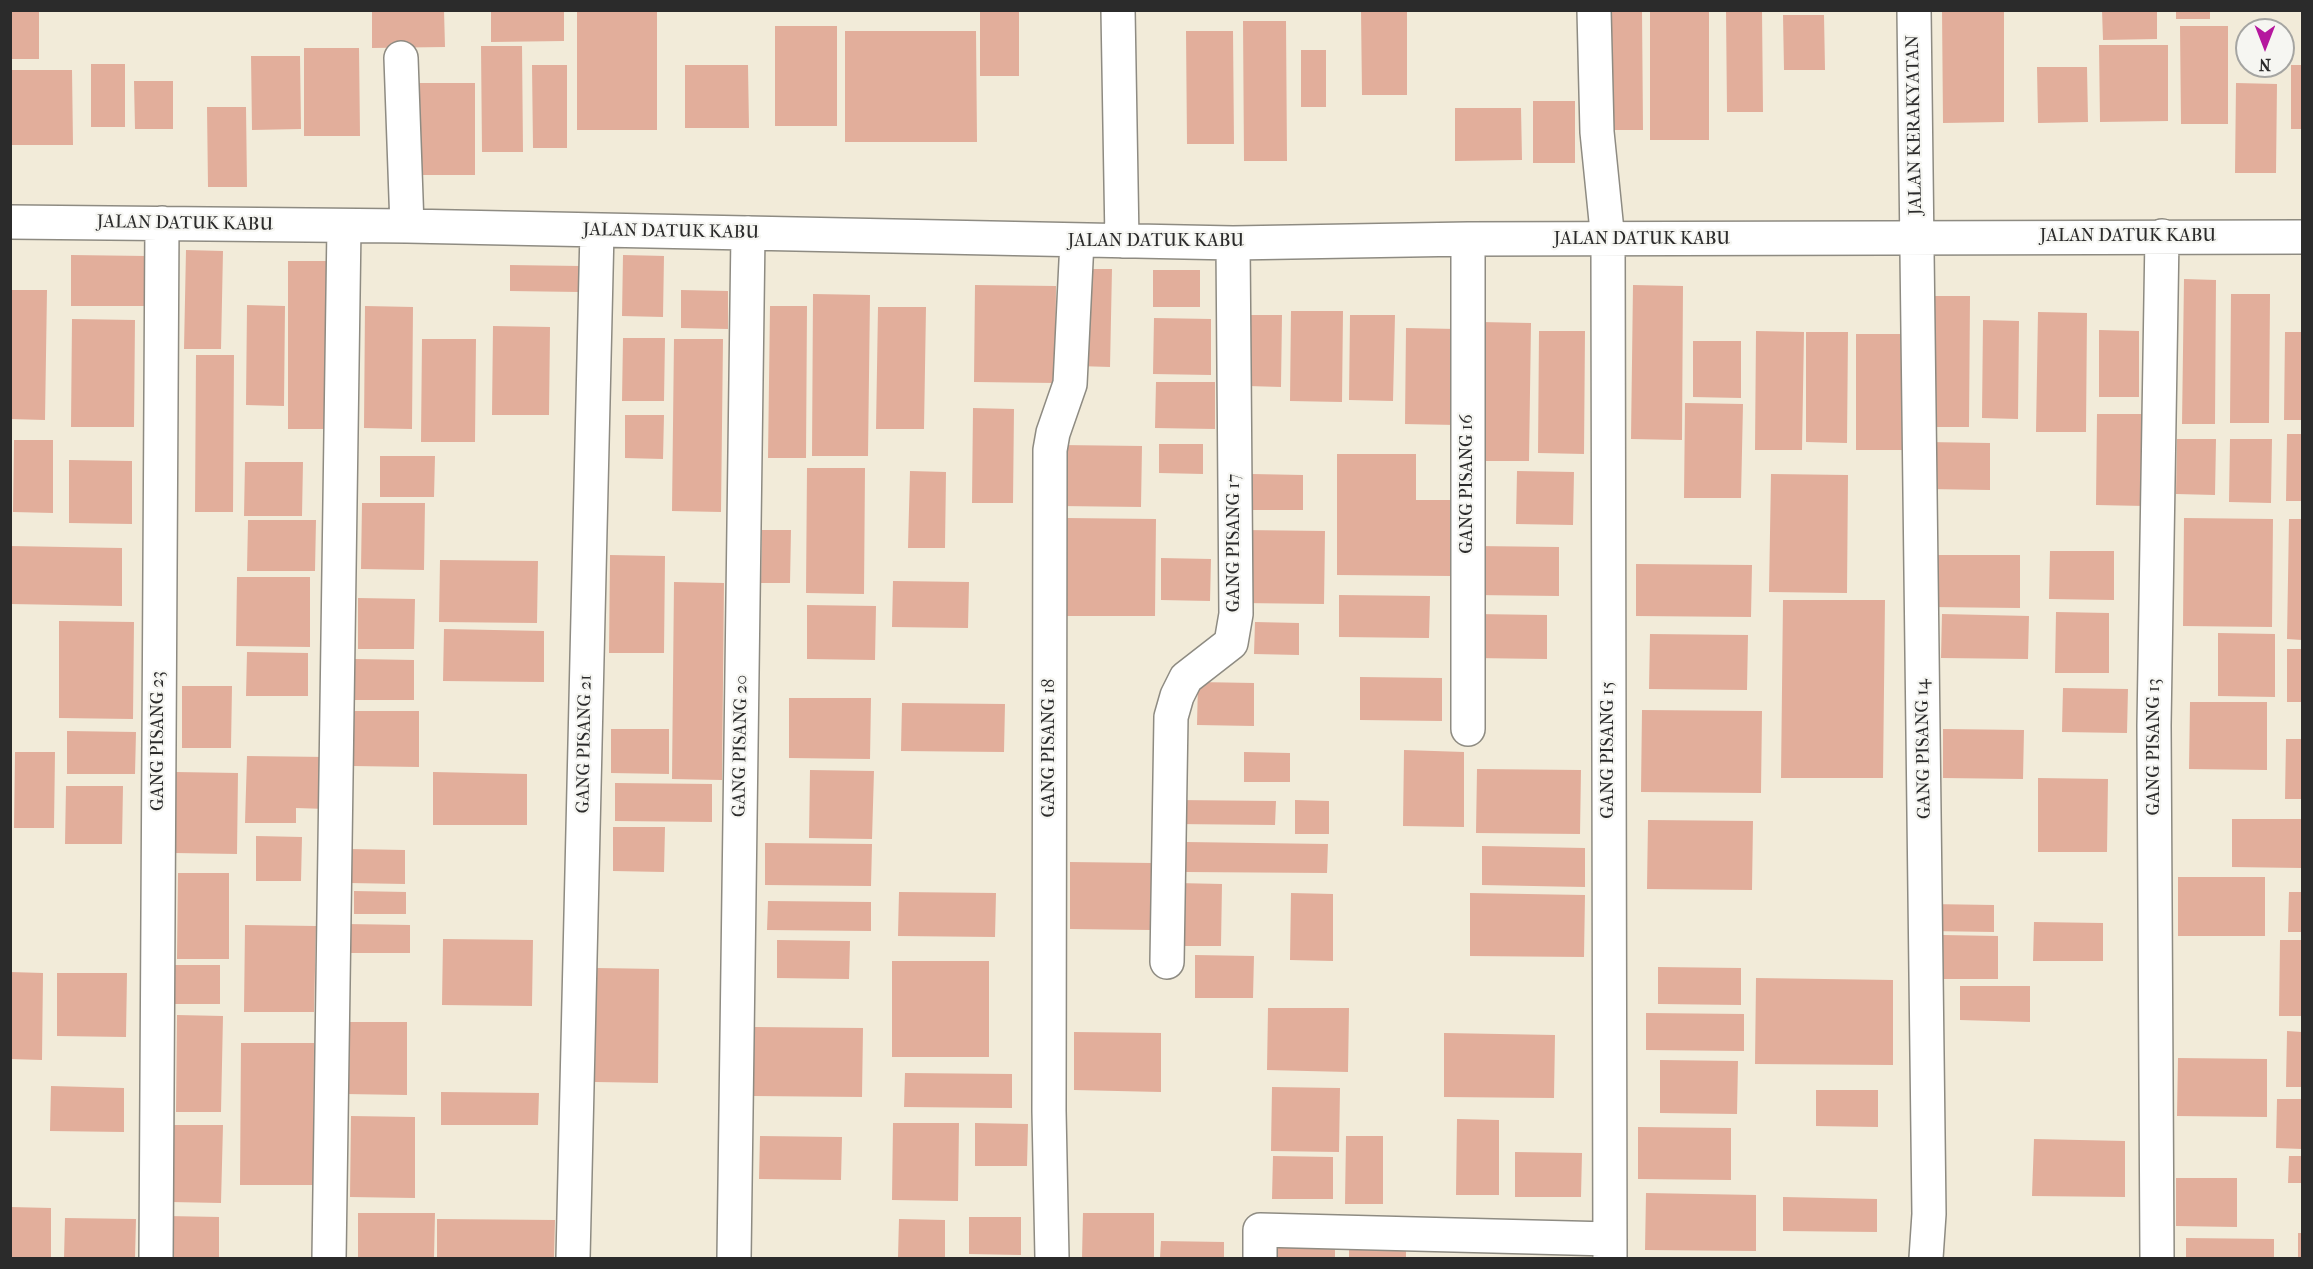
<!DOCTYPE html>
<style>
body{margin:0}
#map{position:relative;width:2313px;height:1269px;overflow:hidden;background:#f2ebd9;font-family:"IM FELL French Canon",serif}
canvas{display:block}
.frame{position:absolute;inset:0;border:12px solid #2b2b2b;pointer-events:none}
.north{position:absolute;left:2235px;top:18px;width:60px;height:60px;box-sizing:border-box;background:#f6f6f2;border:2px solid #a5a5a2;border-radius:50%;rotate:180deg;font-size:16px;font-weight:700;line-height:24px;text-align:center;color:#2b2b2b}
.north::after{content:'';display:block;margin:auto;width:21px;height:27px;background:#b5179e;clip-path:polygon(50% 0,100% 100%,50% 72%,0 100%)}
</style>
<div id="map">
<canvas width="2313" height="1269"></canvas>
<div class="frame"></div>
<div class="north">N</div>
</div>
<script>
const context = document.querySelector('canvas').getContext('2d');
context.lineJoin = 'round';
function fillPath(path, color) {
  context.fillStyle = color;
  context.fill(path, 'evenodd');
}
function toPath(rows) {
  const path = new Path2D();
  for (const r of rows) {
    path.moveTo(r[0], r[1]);
    for (let i = 2; i < r.length; i += 2) path.lineTo(r[i], r[i + 1]);
  }
  return path;
}
function stroke(path, color, width, dash) {
  context.strokeStyle = color;
  context.lineWidth = width;
  context.lineCap = dash ? 'butt' : 'round';
  context.setLineDash(dash || []);
  context.stroke(path);
}
function label(font, color, halo, rows, align = 'center') {
  context.font = font + ' "IM FELL French Canon",serif';
  context.lineWidth = 4.5;
  context.setLineDash([]);
  context.textBaseline = 'middle';
  context.strokeStyle = halo;
  context.fillStyle = color;
  for (const [text, x, y, turn = 0] of rows) {
    context.save();
    context.translate(x, y);
    context.rotate((+turn || 0) * Math.PI / 180);
    context.textAlign = isNaN(turn) ? turn : align;
    if (halo) context.strokeText(text, 0, 0);
    context.fillText(text, 0, 0);
    context.restore();
  }
}
const building = toPath([
 [10,10,39,10,39,59,10,59],
 [372,10,444,10,445,47,372,48],
 [491,10,564,10,564,41,491,42],
 [577,10,657,10,657,130,577,130],
 [980,10,1019,10,1019,76,980,76],
 [1361,10,1407,10,1407,95,1362,95],
 [1603,10,1642,10,1643,130,1603,130],
 [1650,10,1709,10,1709,140,1650,140],
 [1726,10,1762,10,1763,112,1727,112],
 [1942,10,2004,10,2004,122,1943,123],
 [2102,10,2157,10,2157,39,2103,40],
 [2176,10,2210,10,2210,19,2176,19],
 [1783,15,1824,15,1825,70,1784,70],
 [1243,21,1286,21,1287,161,1244,161],
 [775,26,837,26,837,126,775,126],
 [2180,26,2228,26,2228,124,2181,124],
 [845,31,976,31,977,142,845,142],
 [1186,31,1233,31,1234,144,1187,144],
 [2099,45,2168,45,2168,121,2100,122],
 [481,46,522,46,523,152,482,152],
 [304,48,359,48,360,136,304,136],
 [1301,50,1326,50,1326,107,1301,107],
 [251,56,300,56,301,129,252,130],
 [91,64,125,64,125,127,91,127],
 [532,65,567,65,567,148,533,148],
 [685,65,748,65,749,128,685,128],
 [2291,65,2302,65,2302,129,2291,129],
 [2037,67,2087,67,2088,122,2038,123],
 [10,70,72,70,73,145,10,145],
 [134,81,173,81,173,129,135,129],
 [414,83,475,83,475,175,415,175],
 [2236,83,2277,84,2276,173,2235,173],
 [1533,101,1575,101,1575,163,1533,163],
 [207,107,246,107,247,187,208,187],
 [1455,108,1521,108,1522,160,1455,161],
 [186,250,223,251,221,349,184,349],
 [71,255,146,256,146,306,71,306],
 [623,255,664,256,663,317,622,316],
 [288,261,332,261,332,429,288,429],
 [510,265,580,266,579,292,510,291],
 [1080,269,1112,269,1110,367,1078,366],
 [1153,270,1200,270,1200,307,1153,307],
 [2184,279,2216,280,2215,424,2182,424],
 [975,285,1056,286,1055,383,974,382],
 [1633,285,1683,286,1682,440,1631,439],
 [10,290,47,290,45,420,10,419],
 [681,290,728,291,728,329,681,328],
 [813,294,870,295,868,456,812,456],
 [2231,294,2270,294,2269,423,2230,423],
 [1929,296,1970,296,1969,427,1927,427],
 [247,305,285,306,284,406,246,405],
 [365,306,413,307,412,429,364,428],
 [770,306,807,306,806,458,768,458],
 [878,307,926,307,924,429,876,429],
 [1291,311,1343,311,1342,402,1290,401],
 [2038,312,2087,313,2086,432,2036,432],
 [1249,315,1282,315,1281,387,1248,386],
 [1350,315,1395,315,1393,401,1349,400],
 [1154,318,1211,319,1211,375,1153,374],
 [72,319,135,320,134,427,71,427],
 [1983,320,2019,321,2018,419,1982,418],
 [1480,322,1531,323,1529,461,1478,461],
 [493,326,550,327,549,415,492,415],
 [1406,328,1457,329,1456,425,1405,424],
 [2099,330,2139,331,2139,397,2099,397],
 [1539,331,1585,331,1584,454,1538,453],
 [1756,331,1804,332,1802,450,1755,450],
 [1806,332,1848,332,1847,443,1806,442],
 [2285,332,2302,332,2302,420,2284,420],
 [1856,334,1908,334,1908,450,1856,450],
 [623,338,665,338,664,401,622,401],
 [422,339,476,339,475,442,421,442],
 [674,339,723,339,721,512,672,511],
 [1693,341,1741,341,1741,398,1693,397],
 [196,355,234,355,233,512,195,512],
 [1156,382,1215,382,1215,429,1155,428],
 [1685,403,1743,404,1741,498,1684,498],
 [973,408,1014,409,1013,503,972,503],
 [2097,414,2146,414,2145,506,2096,505],
 [625,415,664,415,663,459,625,458],
 [2287,434,2302,434,2302,501,2286,501],
 [2177,439,2216,439,2215,495,2176,494],
 [2230,439,2272,439,2271,503,2229,502],
 [14,440,53,440,53,513,13,512],
 [1927,442,1990,443,1990,490,1927,489],
 [1159,444,1203,444,1203,474,1159,473],
 [1061,445,1142,446,1141,507,1060,506],
 [1337,454,1416,454,1416,500,1451,500,1451,576,1337,575],
 [380,456,435,456,434,497,380,497],
 [69,460,132,461,132,524,69,523],
 [245,462,303,462,302,516,244,516],
 [807,468,865,468,864,594,806,593],
 [910,471,946,472,945,548,908,548],
 [1517,471,1574,472,1573,525,1516,524],
 [1252,474,1303,475,1303,510,1252,510],
 [1771,474,1848,475,1847,593,1769,592],
 [362,503,425,503,424,570,361,569],
 [1066,518,1156,519,1155,616,1065,616],
 [2184,518,2273,519,2272,627,2183,626],
 [2289,519,2302,519,2302,640,2287,639],
 [248,520,316,520,315,571,247,571],
 [762,530,791,530,790,583,761,583],
 [1243,530,1325,531,1324,604,1242,603],
 [10,546,122,548,122,606,10,604],
 [1476,546,1559,547,1559,596,1475,595],
 [2050,551,2114,551,2114,600,2049,599],
 [610,555,665,556,664,653,609,653],
 [1931,555,2020,555,2020,608,1930,607],
 [1161,558,1211,559,1210,601,1161,600],
 [440,560,538,561,537,623,439,622],
 [1636,564,1752,565,1751,617,1636,616],
 [237,577,310,577,310,647,236,646],
 [893,581,969,582,968,628,892,627],
 [674,582,724,583,722,780,672,779],
 [1339,595,1430,596,1429,638,1339,637],
 [358,598,415,599,414,649,358,649],
 [1783,600,1885,600,1883,778,1781,778],
 [807,605,876,606,875,660,807,659],
 [2056,612,2109,613,2109,673,2055,673],
 [1475,614,1547,615,1547,659,1474,658],
 [1942,614,2029,616,2028,659,1941,658],
 [59,621,134,622,133,719,59,718],
 [1255,622,1299,623,1299,655,1254,654],
 [444,629,544,631,544,682,443,681],
 [2218,633,2275,634,2275,697,2218,696],
 [1650,634,1748,635,1747,690,1649,689],
 [2287,649,2302,649,2302,702,2287,702],
 [247,652,308,653,308,696,246,696],
 [355,659,414,660,414,700,354,700],
 [1360,677,1442,678,1442,721,1360,720],
 [1198,682,1254,683,1254,726,1197,725],
 [182,686,232,686,231,748,182,748],
 [2063,688,2128,689,2127,733,2062,732],
 [789,698,871,698,870,759,789,758],
 [2190,702,2267,702,2267,770,2189,769],
 [902,703,1005,704,1004,752,901,751],
 [1642,710,1762,711,1761,793,1641,792],
 [354,711,419,711,419,767,353,766],
 [611,729,669,729,669,774,611,773],
 [1943,729,2024,730,2023,779,1943,778],
 [67,731,136,732,135,774,67,774],
 [2286,739,2302,739,2302,799,2285,799],
 [1404,750,1464,752,1464,827,1403,826],
 [15,752,55,752,54,828,14,828],
 [1244,752,1290,753,1290,782,1244,782],
 [247,756,327,757,326,809,296,808,296,823,245,823],
 [1477,769,1581,770,1580,834,1476,833],
 [810,770,874,771,872,839,809,838],
 [176,772,238,773,237,854,175,853],
 [433,772,527,774,527,825,433,825],
 [2038,778,2108,779,2107,852,2038,852],
 [615,783,712,784,712,822,615,821],
 [66,786,123,786,122,844,65,844],
 [1176,800,1276,801,1275,825,1175,824],
 [1295,800,1329,801,1329,834,1295,834],
 [2232,819,2302,819,2302,868,2232,867],
 [1648,820,1753,821,1752,890,1647,889],
 [613,827,665,827,664,872,613,871],
 [256,836,302,837,301,881,256,881],
 [1186,842,1328,844,1327,873,1186,872],
 [765,843,872,844,871,886,765,885],
 [1482,846,1585,848,1585,887,1482,885],
 [349,849,405,850,405,884,349,883],
 [1070,862,1152,863,1151,930,1070,929],
 [178,873,229,873,229,959,177,959],
 [2178,877,2265,877,2265,936,2178,936],
 [1177,883,1222,884,1221,946,1176,946],
 [354,891,406,892,406,914,354,914],
 [899,892,996,893,995,937,898,936],
 [2289,892,2302,892,2302,932,2288,932],
 [1291,893,1333,894,1333,961,1290,960],
 [1470,893,1585,895,1584,957,1470,956],
 [768,901,871,902,871,931,767,930],
 [1929,904,1994,905,1994,932,1928,931],
 [2034,922,2103,923,2103,961,2033,961],
 [346,924,410,925,410,953,346,953],
 [245,925,316,926,314,1012,244,1012],
 [1943,935,1998,936,1998,979,1942,979],
 [443,939,533,940,532,1006,442,1005],
 [777,940,850,941,849,979,777,978],
 [2280,940,2302,940,2302,1016,2279,1016],
 [1195,955,1254,956,1253,998,1195,998],
 [892,961,989,961,989,1057,892,1057],
 [170,965,220,965,220,1004,170,1004],
 [1658,967,1741,968,1741,1005,1658,1004],
 [596,968,659,969,658,1083,595,1082],
 [10,972,43,973,42,1060,10,1059],
 [57,973,127,973,126,1037,57,1036],
 [1756,978,1893,980,1893,1065,1755,1064],
 [1960,986,2030,986,2030,1022,1960,1020],
 [1268,1008,1349,1008,1348,1072,1267,1070],
 [1646,1013,1744,1014,1744,1051,1646,1050],
 [177,1015,223,1016,221,1112,176,1112],
 [347,1022,407,1022,407,1095,346,1094],
 [754,1027,863,1028,862,1097,753,1096],
 [2287,1031,2302,1032,2302,1087,2286,1087],
 [1074,1032,1161,1033,1161,1092,1074,1090],
 [1444,1033,1555,1035,1554,1098,1444,1097],
 [241,1043,314,1043,313,1185,240,1185],
 [2178,1058,2267,1059,2267,1117,2177,1116],
 [1660,1060,1738,1061,1737,1114,1660,1113],
 [905,1073,1012,1074,1012,1108,904,1107],
 [51,1086,124,1088,124,1132,50,1131],
 [1272,1087,1340,1088,1339,1152,1271,1151],
 [1816,1090,1878,1090,1878,1127,1816,1126],
 [441,1092,539,1093,538,1125,441,1125],
 [2277,1099,2302,1099,2302,1149,2276,1148],
 [351,1116,415,1117,415,1198,350,1197],
 [1457,1119,1499,1120,1499,1195,1456,1195],
 [893,1123,959,1123,958,1201,892,1200],
 [975,1123,1028,1124,1027,1166,975,1166],
 [171,1125,223,1125,221,1203,170,1202],
 [1638,1127,1731,1128,1731,1180,1638,1179],
 [760,1136,842,1137,841,1180,759,1179],
 [1346,1136,1383,1136,1383,1204,1345,1204],
 [2034,1139,2125,1141,2125,1197,2032,1196],
 [1515,1152,1582,1153,1581,1197,1515,1197],
 [1273,1156,1333,1157,1333,1199,1272,1199],
 [2289,1156,2302,1156,2302,1183,2288,1183],
 [2176,1178,2237,1178,2237,1227,2176,1226],
 [1646,1193,1756,1195,1756,1251,1645,1250],
 [1783,1197,1877,1199,1877,1232,1783,1231],
 [10,1207,51,1208,51,1258,10,1258],
 [358,1213,435,1213,434,1258,358,1258],
 [1083,1213,1154,1213,1154,1258,1082,1258],
 [167,1216,219,1217,219,1258,167,1258],
 [969,1217,1021,1217,1021,1255,969,1254],
 [65,1218,136,1219,135,1258,64,1258],
 [437,1219,555,1220,554,1258,437,1258],
 [899,1219,945,1220,945,1258,898,1258],
 [2298,1233,2302,1233,2302,1258,2298,1258],
 [2186,1238,2274,1239,2274,1258,2186,1258],
 [1161,1241,1224,1242,1224,1258,1160,1258],
 [1349,1246,1406,1246,1406,1258,1349,1258],
 [1271,1247,1335,1248,1335,1258,1271,1258]
]);
const minor = toPath([
 [1118,10,1122,241],
 [1594,10,1597,132,1608,241,1610,1258],
 [1914,10,1929,1214,1926,1258],
 [401,58,407,226],
 [10,222,407,226,1233,243,1468,239,2302,237],
 [1468,239,1468,729],
 [1167,962,1171,717,1177,696,1186,678,1231,643,1236,614,1233,243],
 [156,1258,162,223],
 [329,1258,344,226],
 [573,1258,597,230],
 [734,1258,748,233],
 [1052,1258,1049,1111,1050,450,1053,433,1070,384,1077,241],
 [1260,1258,1260,1230,1610,1239],
 [2157,1258,2154,725,2162,236]
]);
const streetNames = [
 ["JALAN KERAKYATAN",1915,125,-91],
 ["JALAN DATUK KABU",185,224,1],
 ["JALAN DATUK KABU",671,232,1],
 ["JALAN DATUK KABU",2128,237],
 ["JALAN DATUK KABU",1642,240],
 ["JALAN DATUK KABU",1156,242],
 ["GANG PISANG 16",1468,484,-90],
 ["GANG PISANG 17",1235,543,-90],
 ["GANG PISANG 23",159,741,-90],
 ["GANG PISANG 21",585,744,-89],
 ["GANG PISANG 20",741,746,-89],
 ["GANG PISANG 13",2155,747,-90],
 ["GANG PISANG 18",1050,748,-90],
 ["GANG PISANG 14",1924,749,-91],
 ["GANG PISANG 15",1609,750,-90]
];
fillPath(building, '#e2ae9b');
stroke(minor, '#8e8b82', 36);
stroke(minor, '#fff', 33);
label('18px', '#2b2b2b', '#f6f6f2', streetNames);
</script>
